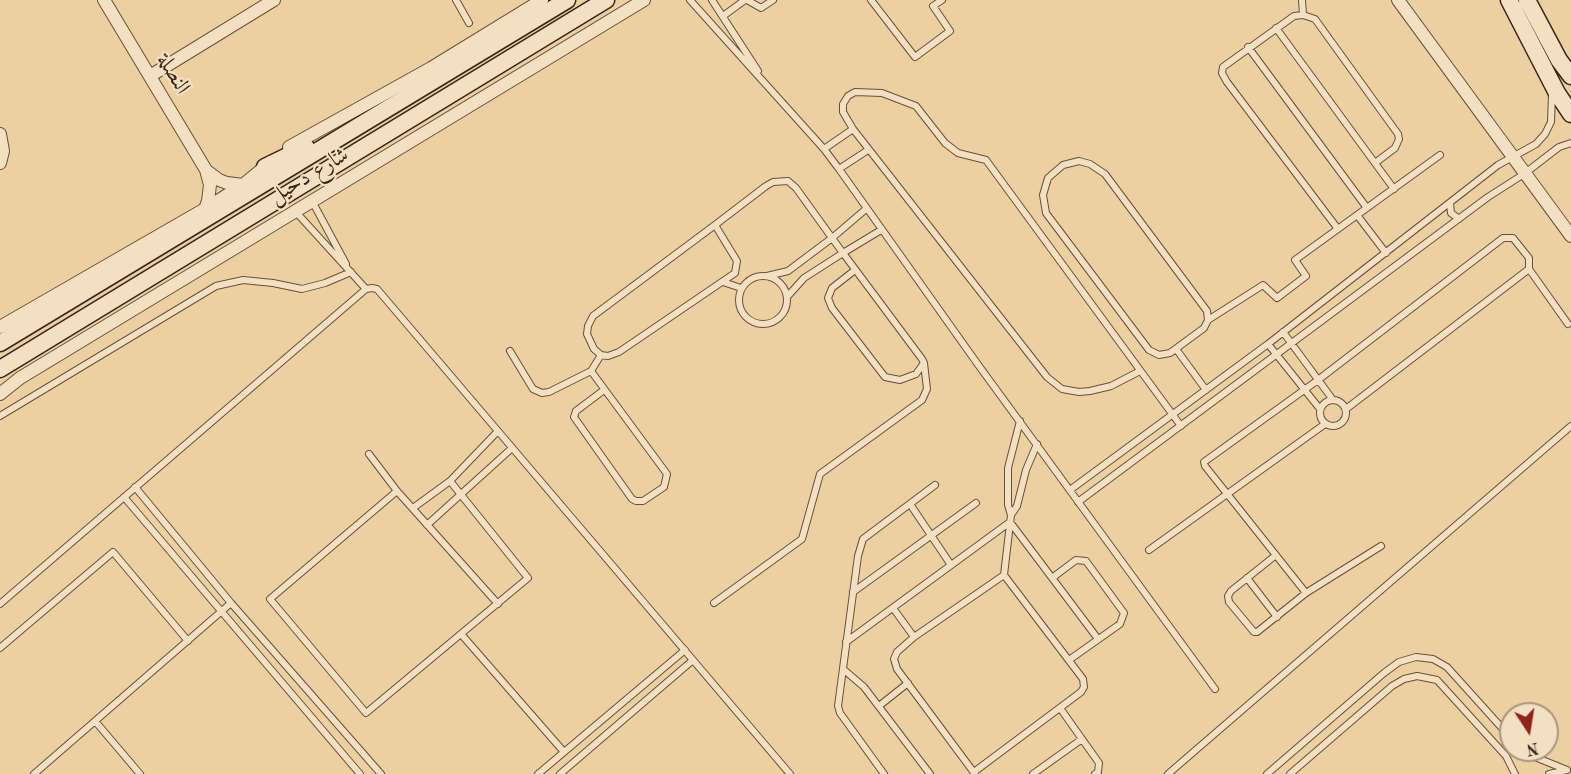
<!DOCTYPE html>
<meta charset="utf-8">
<style>
body{margin:0}
#map{position:relative;width:1571px;height:774px;overflow:hidden;background:#edd0a2;font-family:"Old Standard TT",serif}
canvas{display:block}
.north{position:absolute;left:1499px;top:702px;width:60px;height:60px;box-sizing:border-box;background:#f3e0c3;border:2px solid #a9957f;border-radius:50%;rotate:168deg;font-size:16px;font-weight:700;line-height:24px;text-align:center;color:#3a2419}
.north::after{content:'';display:block;margin:auto;width:21px;height:27px;background:#8f2418;clip-path:polygon(50% 0,100% 100%,50% 72%,0 100%)}
</style>
<div id="map">
<canvas width="1571" height="774"></canvas>
<div class="north">N</div>
</div>
<script>
const context = document.querySelector('canvas').getContext('2d');
context.lineJoin = 'round';
function toPath(rows) {
  const path = new Path2D();
  for (const r of rows) {
    if (r.length === 3) {
      path.moveTo(r[0] + r[2], r[1]);
      path.arc(r[0], r[1], r[2], 0, 2 * Math.PI);
      continue;
    }
    path.moveTo(r[0], r[1]);
    for (let i = 2; i < r.length; i += 2) path.lineTo(r[i], r[i + 1]);
  }
  return path;
}
function stroke(path, color, width, dash) {
  context.strokeStyle = color;
  context.lineWidth = width;
  context.lineCap = dash ? 'butt' : 'round';
  context.setLineDash(dash || []);
  context.stroke(path);
}
function label(font, color, halo, rows, align = 'center') {
  context.font = font + ' "Old Standard TT",Amiri,serif';
  context.lineWidth = 4.5;
  context.setLineDash([]);
  context.textBaseline = 'middle';
  context.strokeStyle = halo;
  context.fillStyle = color;
  for (const [text, x, y, turn = 0] of rows) {
    context.save();
    context.translate(x, y);
    context.rotate((+turn || 0) * Math.PI / 180);
    context.textAlign = isNaN(turn) ? turn : align;
    if (halo) context.strokeText(text, 0, 0);
    context.fillText(text, 0, 0);
    context.restore();
  }
}
const service = toPath([
 [456,0,469,23],
 [690,0,824,149,839,169,979,366,1215,689],
 [712,0,758,71],
 [747,0,761,8,773,0],
 [871,0,915,57,950,31,933,6,942,0],
 [1302,0,1303,15],
 [723,16,745,0],
 [1276,28,1394,189],
 [1248,47,1367,208],
 [824,149,853,129],
 [1079,161,1090,164,1105,174,1207,311,1208,320,1204,328,1170,353,1159,355,1149,350,1046,213,1043,195,1048,178,1063,165,1079,161],
 [839,169,868,150],
 [312,201,346,264],
 [1450,203,1451,213,1459,219],
 [866,209,832,238,843,253,881,230],
 [295,211,366,289],
 [1357,215,1386,253],
 [715,225,737,261,735,273,619,352,608,356,601,355,594,349,587,334,588,326,593,316,715,225,766,186,773,182,788,181,796,188,832,238,788,271,767,276],
 [1338,229,1227,82,1222,73,1223,67,1294,16,1303,15,1315,19,1398,134,1399,139,1395,148,1375,163],
 [1529,269,1568,324],
 [763,300,24],
 [723,282,741,288],
 [787,297,804,278,843,253,922,359,924,363,916,374,900,380,885,377,832,308,828,298,832,288,855,270],
 [1208,320,1263,285,1277,298,1306,276,1295,260,1440,155],
 [1283,332,1333,400],
 [1268,344,1320,409],
 [1176,349,1206,390],
 [510,351,533,389,542,393,549,392,591,371],
 [601,355,591,371,667,474,664,487,643,501,636,501,632,499,574,417,576,411,604,390],
 [1140,371,1111,386,1090,391,1079,392,1062,389,1047,377,853,129,843,112,843,104,848,96,855,92,882,93,916,106,945,143,958,153,986,160,1181,426],
 [1333,413,13],
 [0,416,216,286,243,280,273,283,302,289,325,283,351,272],
 [369,454,397,491,498,604],
 [135,487,231,603,381,774],
 [1070,490,1268,344,1498,165,1536,144,1545,134,1551,122,1552,94],
 [397,491,270,599,366,713,528,578,450,481],
 [124,497,360,774],
 [1078,502,1488,197,1524,174,1559,147,1571,143],
 [910,504,951,565],
 [413,508,450,481,498,431],
 [1011,515,1017,506,1026,470,1037,444],
 [427,525,512,448],
 [1149,550,1325,424],
 [1276,555,1231,591,1228,596,1229,602,1254,632,1257,632,1306,593,1381,546],
 [1052,578,1076,560,1086,561,1124,613,1120,624,1069,660],
 [1247,578,1277,617],
 [853,592,976,503],
 [1306,593,1205,466,1204,462,1318,380,1503,238,1513,238,1529,258,1529,269,1346,409],
 [714,603,802,539,820,474,922,400,927,389,924,363],
 [0,604,366,289,372,288,377,289,790,774],
 [893,608,914,637],
 [461,634,564,752],
 [846,642,1010,522,1098,639],
 [0,648,113,552,188,641],
 [843,669,864,687,930,774],
 [879,706,908,683],
 [1060,708,1099,763,1098,772,1095,774],
 [95,721,140,774],
 [1524,750,1535,757,1567,770],
 [974,772,1081,692,1084,687,1083,679,1004,575,1011,515,1008,505,1008,468,1020,421],
 [34,774,231,603],
 [538,774,685,650],
 [560,774,693,660],
 [884,774,840,713,838,706,858,556,863,539,935,485],
 [975,774,897,669,894,659,897,652,914,637,1004,575],
 [1033,774,1082,739],
 [1168,774,1571,426],
 [1267,774,1384,673,1399,662,1416,657,1433,659,1447,667,1511,738],
 [1290,774,1392,686,1404,679,1417,676,1437,680,1506,756,1515,774],
 [1549,774,1567,770]
]);
const minor = toPath([
 [104,0,206,170,210,185,208,201,205,209],
 [1398,0,1571,236],
 [150,76,274,0],
 [0,134,3,151,0,163],
 [289,147,431,68,542,0],
 [207,171,219,180,227,183,243,185],
 [0,327,205,209,243,185,271,162],
 [0,394,20,378,644,0]
]);
const secondary = toPath([
 [1509,0,1557,93,1571,114],
 [1527,0,1559,60,1571,76],
 [265,167,306,147],
 [0,343,567,0],
 [0,369,606,0]
]);
const streetNames = [
 ["النصلة",173,74,59],
 ["شارع دحيل",309,176,-31]
];
stroke(service, '#674f3b', 8);
stroke(minor, '#674f3b', 14);
stroke(secondary, '#3a2419', 19);
stroke(service, '#f3e0c3', 6);
stroke(minor, '#f3e0c3', 12);
stroke(secondary, '#f3e0c3', 16);
label('22px', '#3a2419', '#f3e0c3', streetNames);
</script>
